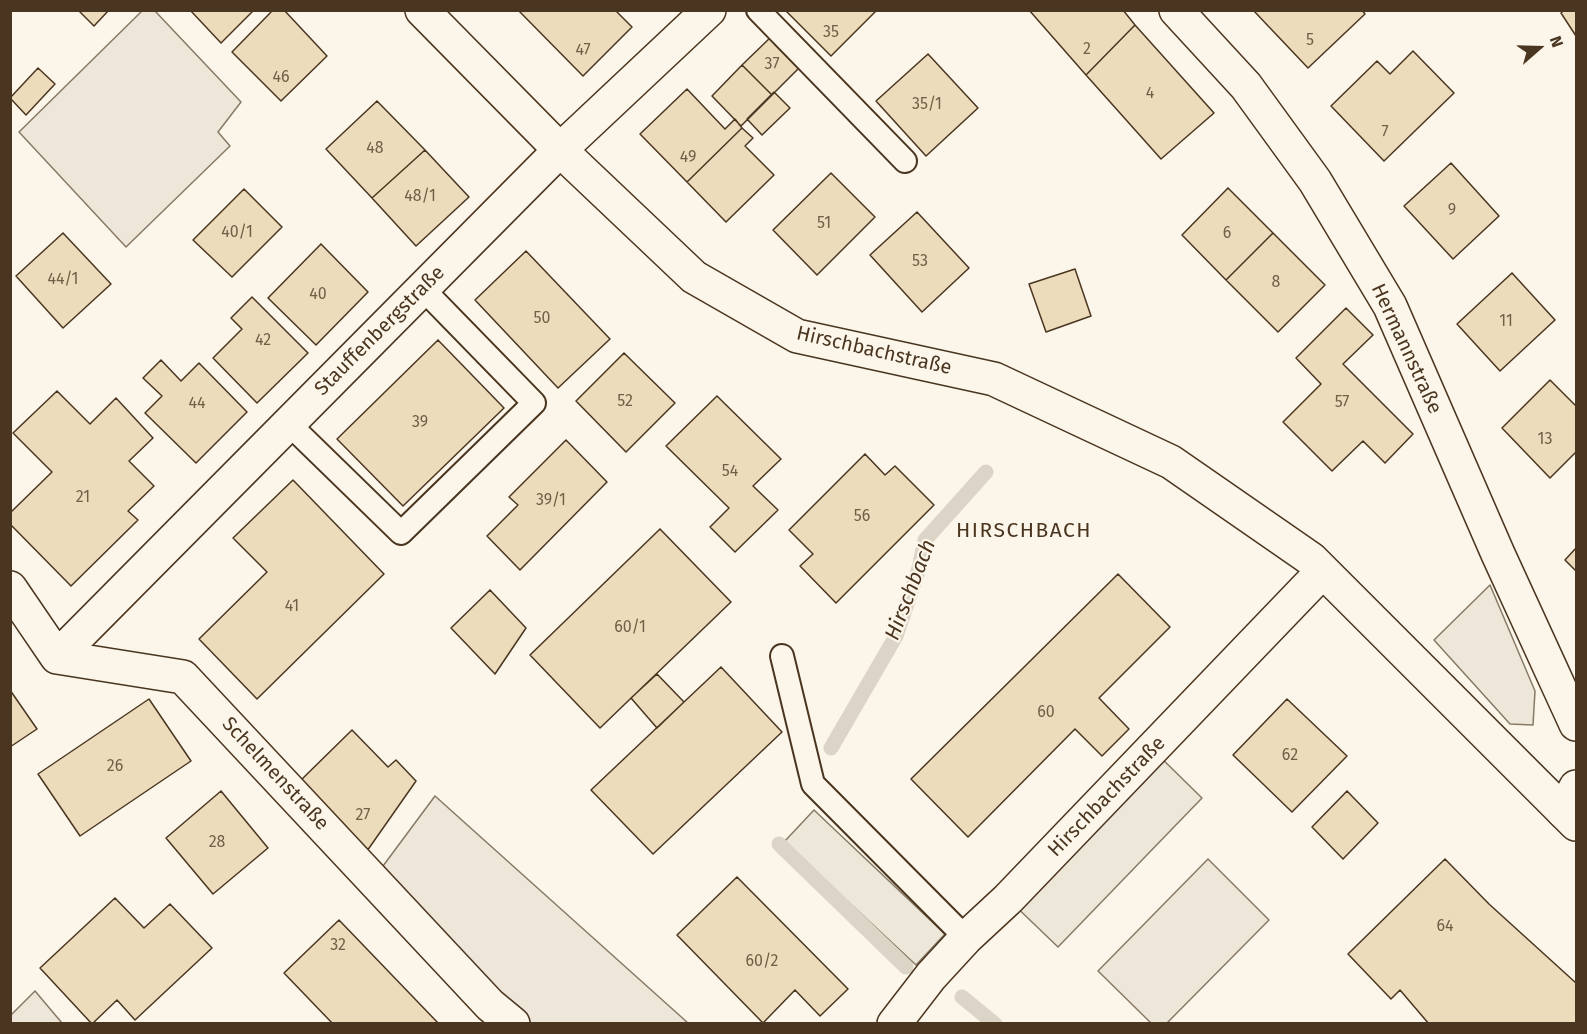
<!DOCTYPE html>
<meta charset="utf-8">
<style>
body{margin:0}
#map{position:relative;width:1587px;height:1034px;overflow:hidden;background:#fbf6e9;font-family:"Fira Sans",sans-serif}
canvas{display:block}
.frame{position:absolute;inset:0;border:12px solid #4a3520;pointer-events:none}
.north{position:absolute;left:1509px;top:18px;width:60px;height:60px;-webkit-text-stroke:4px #fbf6e9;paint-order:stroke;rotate:70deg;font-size:16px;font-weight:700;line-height:24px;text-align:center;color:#4a3520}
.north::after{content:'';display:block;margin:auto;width:21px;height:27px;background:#4a3520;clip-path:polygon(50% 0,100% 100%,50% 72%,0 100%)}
</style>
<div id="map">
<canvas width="1587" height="1034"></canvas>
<div class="frame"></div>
<div class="north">N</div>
</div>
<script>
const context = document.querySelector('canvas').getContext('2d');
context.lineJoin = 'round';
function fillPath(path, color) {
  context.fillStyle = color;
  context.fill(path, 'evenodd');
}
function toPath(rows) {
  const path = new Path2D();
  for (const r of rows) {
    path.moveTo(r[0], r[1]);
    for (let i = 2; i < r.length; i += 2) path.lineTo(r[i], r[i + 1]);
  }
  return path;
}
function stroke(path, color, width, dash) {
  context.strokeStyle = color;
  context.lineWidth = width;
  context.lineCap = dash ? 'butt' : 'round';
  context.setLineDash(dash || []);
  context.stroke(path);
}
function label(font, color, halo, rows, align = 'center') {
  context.font = font + ' "Fira Sans",sans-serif';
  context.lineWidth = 4.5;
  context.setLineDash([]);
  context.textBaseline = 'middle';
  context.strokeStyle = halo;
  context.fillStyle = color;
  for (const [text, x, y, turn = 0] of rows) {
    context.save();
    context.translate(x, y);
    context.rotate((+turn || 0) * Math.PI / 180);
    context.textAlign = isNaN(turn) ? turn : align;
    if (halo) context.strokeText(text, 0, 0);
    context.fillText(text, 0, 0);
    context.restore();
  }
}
const green = toPath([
 [142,11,155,11,241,102,218,132,230,146,126,247,19,132,142,11],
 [1490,585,1535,691,1533,725,1510,724,1434,640,1490,585],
 [435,796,688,1023,529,1023,518,1015,383,866,435,796],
 [1208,859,1269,920,1167,1023,1151,1023,1098,971,1208,859],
 [35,991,62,1023,11,1023,11,1015,35,991]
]);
const parking = toPath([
 [1152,749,1202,798,1058,947,1008,899,1152,749],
 [814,810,945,934,916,965,784,842,814,810]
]);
const stream = toPath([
 [831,748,896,636,919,568,925,540,986,472],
 [779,844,906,967],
 [962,997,995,1024]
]);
const building = toPath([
 [78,10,109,10,94,26,78,10],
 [190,10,254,10,221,43,190,10],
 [273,10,284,10,327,56,281,101,232,52,273,10],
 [518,10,615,10,632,27,583,76,518,10],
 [785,10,877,10,831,56,785,10],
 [1029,10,1123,10,1135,25,1086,75,1029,10],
 [1253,10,1362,10,1365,14,1308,68,1253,10],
 [1564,10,1576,10,1576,36,1561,13,1564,10],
 [1135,25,1214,113,1161,159,1086,75,1135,25],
 [773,35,802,65,772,95,742,65,773,35],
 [1413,51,1454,93,1384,161,1331,106,1377,61,1390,74,1413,51],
 [928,54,978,108,926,156,876,101,928,54],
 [742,65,772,95,741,126,712,96,742,65],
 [38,68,55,84,26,115,10,98,38,68],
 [687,89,725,129,735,119,742,128,687,182,640,134,687,89],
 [774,92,790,108,762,135,747,119,774,92],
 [377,101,425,150,372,198,326,149,377,101],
 [742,128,753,138,745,146,774,175,726,222,687,182,742,128],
 [425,150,469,197,416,246,372,198,425,150],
 [1451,163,1499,216,1453,259,1404,206,1451,163],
 [831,173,875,217,817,275,773,230,831,173],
 [1228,188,1273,233,1226,280,1182,235,1228,188],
 [244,189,282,227,232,277,193,240,244,189],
 [917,212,969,268,922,312,870,255,917,212],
 [63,233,111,284,63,328,16,276,63,233],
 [1273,233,1325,285,1278,332,1226,280,1273,233],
 [321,244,368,292,316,345,268,298,321,244],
 [526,251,610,339,558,388,475,300,526,251],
 [1075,269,1091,316,1046,332,1029,284,1075,269],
 [1512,273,1555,320,1500,371,1457,324,1512,273],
 [252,297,308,353,257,403,213,358,242,329,231,318,252,297],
 [1346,308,1373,335,1343,364,1413,434,1385,463,1363,441,1332,471,1283,422,1321,384,1296,358,1346,308],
 [438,340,504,408,403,506,337,439,438,340],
 [624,353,675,403,626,452,576,401,624,353],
 [161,360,181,381,199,363,247,412,196,463,145,413,162,396,143,378,161,360],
 [1550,380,1576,406,1576,452,1550,478,1502,428,1550,380],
 [57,391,90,424,116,398,153,438,129,461,154,486,128,511,138,520,71,586,10,524,10,513,52,472,13,433,57,391],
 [717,396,781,459,753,486,778,510,735,552,710,527,729,508,666,446,717,396],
 [566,440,607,482,520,570,487,536,518,505,509,497,566,440],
 [865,454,885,475,895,466,934,505,836,603,800,566,813,554,789,530,865,454],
 [293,480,384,574,257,699,199,639,267,572,233,538,293,480],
 [660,529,731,602,600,728,530,655,660,529],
 [1576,548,1576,571,1565,560,1576,548],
 [1118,574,1170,627,1099,698,1129,729,1102,756,1075,729,968,837,911,779,1118,574],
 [490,590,526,628,495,674,451,628,490,590],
 [721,667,782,732,653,854,591,790,721,667],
 [657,674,684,702,657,728,631,698,657,674],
 [10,690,37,729,10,747,10,690],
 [149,699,191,761,80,836,38,774,149,699],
 [1287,699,1347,756,1292,812,1233,755,1287,699],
 [352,730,388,767,396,760,416,781,367,851,300,781,352,730],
 [221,791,268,848,213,894,166,838,221,791],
 [1347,791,1378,823,1343,859,1312,827,1347,791],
 [1445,859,1489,904,1576,983,1576,1024,1429,1024,1400,990,1391,999,1348,954,1445,859],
 [737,877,848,989,820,1016,795,990,763,1023,677,935,737,877],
 [115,898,144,928,170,904,212,948,135,1020,117,1000,92,1024,40,968,115,898],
 [339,920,439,1024,333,1024,284,973,339,920]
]);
const lane = toPath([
 [758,10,905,161],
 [288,423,401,533,534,403,422,288],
 [782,656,813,784,966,938]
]);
const street = toPath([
 [1176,10,1246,86,1315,181,1390,306,1498,554,1576,724],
 [10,588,57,657,183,677,490,1005,513,1024],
 [57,657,560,150,709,10],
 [1563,811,1576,787],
 [894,1024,931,976,966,938,1008,899,1322,572]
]);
const secondary = toPath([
 [422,10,560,150,694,277,797,336,994,379,1171,462,1311,559,1576,824]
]);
const numberNames = [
 ["35",831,33],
 ["5",1310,41],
 ["2",1087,50],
 ["47",583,51],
 ["37",772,65],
 ["46",281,78],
 ["4",1150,94],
 ["35/1",927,105],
 ["7",1385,133],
 ["48",375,149],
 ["49",688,158],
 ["48/1",420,197],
 ["9",1452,211],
 ["51",824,224],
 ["40/1",237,233],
 ["6",1227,234],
 ["53",920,262],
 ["44/1",63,280],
 ["8",1276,283],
 ["40",318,295],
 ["50",542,319],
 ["11",1506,322],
 ["42",263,341],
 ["52",625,402],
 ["57",1342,403],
 ["44",197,404],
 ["39",420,423],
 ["13",1545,440],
 ["54",730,472],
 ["21",83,498],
 ["39/1",551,501],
 ["56",862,517],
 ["41",292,607],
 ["60/1",630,628],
 ["60",1046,713],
 ["62",1290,756],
 ["26",115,767],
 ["27",363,816],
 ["28",217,843],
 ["64",1445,927],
 ["32",338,946],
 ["60/2",762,962]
];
const streetNames = [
 ["Stauffenbergstraße",380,331,-45],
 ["Hermannstraße",1406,349,65],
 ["Hirschbachstraße",874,351,13],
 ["Schelmenstraße",275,774,47],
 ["Hirschbachstraße",1107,797,-46]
];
const neighbourhoodNames = [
 ["HIRSCHBACH",1024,531]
];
const waterNames = [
 ["Hirschbach",911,590,-69]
];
fillPath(green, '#ede6d9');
stroke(green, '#887966', 1.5);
fillPath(parking, '#ede7d9');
stroke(parking, '#887966', 1.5);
stroke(stream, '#dcd4c6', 15);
fillPath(building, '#ecdcbc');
stroke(building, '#4a3520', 1.5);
stroke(lane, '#4a3520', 26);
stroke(street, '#4a3520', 36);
stroke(secondary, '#4a3520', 36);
stroke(lane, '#fbf6e9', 22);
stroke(street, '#fbf6e9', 33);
stroke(secondary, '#fbf6e9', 33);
label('16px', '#725f47', null, numberNames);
label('20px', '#4a3520', '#fbf6e9', streetNames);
context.letterSpacing = '1.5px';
label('21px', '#4a3520', '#fbf6e9', neighbourhoodNames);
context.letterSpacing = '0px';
label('italic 21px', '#4a3520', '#fbf6e9', waterNames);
</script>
